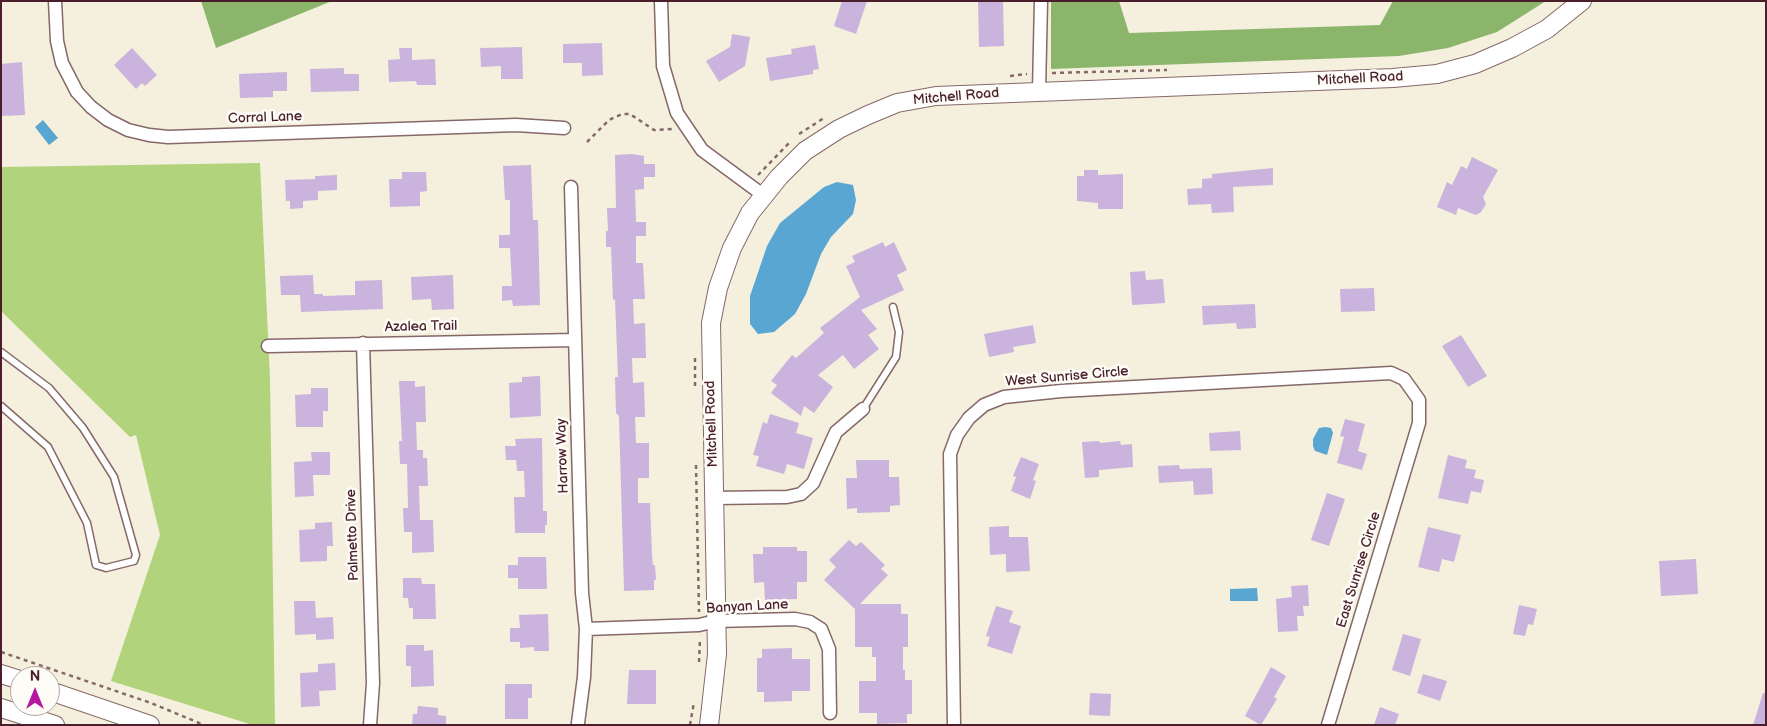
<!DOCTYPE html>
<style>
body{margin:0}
#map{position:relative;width:1767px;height:726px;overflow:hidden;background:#f5f0dd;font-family:"Balsamiq Sans",sans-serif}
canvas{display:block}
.frame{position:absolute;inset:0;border:2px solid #4a1f2b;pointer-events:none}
.north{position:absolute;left:10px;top:666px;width:50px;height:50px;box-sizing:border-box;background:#fdfcf7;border:1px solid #b5a4a5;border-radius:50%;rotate:0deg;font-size:14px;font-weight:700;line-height:20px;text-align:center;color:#4a1f2b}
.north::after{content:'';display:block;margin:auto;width:18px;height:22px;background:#b5179e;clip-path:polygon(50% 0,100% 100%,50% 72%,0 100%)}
</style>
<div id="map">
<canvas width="1767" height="726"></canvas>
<div class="frame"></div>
<div class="north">N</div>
</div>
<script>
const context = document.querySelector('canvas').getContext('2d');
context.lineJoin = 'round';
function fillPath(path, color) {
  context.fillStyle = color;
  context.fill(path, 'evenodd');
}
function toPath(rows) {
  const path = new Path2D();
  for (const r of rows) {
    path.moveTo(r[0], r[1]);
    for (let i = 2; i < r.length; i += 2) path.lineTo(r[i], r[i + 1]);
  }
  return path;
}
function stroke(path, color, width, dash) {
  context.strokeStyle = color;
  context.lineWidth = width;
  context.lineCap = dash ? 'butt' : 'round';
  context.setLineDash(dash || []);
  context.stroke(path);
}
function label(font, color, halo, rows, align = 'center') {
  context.font = font + ' "Balsamiq Sans",sans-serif';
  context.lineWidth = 5;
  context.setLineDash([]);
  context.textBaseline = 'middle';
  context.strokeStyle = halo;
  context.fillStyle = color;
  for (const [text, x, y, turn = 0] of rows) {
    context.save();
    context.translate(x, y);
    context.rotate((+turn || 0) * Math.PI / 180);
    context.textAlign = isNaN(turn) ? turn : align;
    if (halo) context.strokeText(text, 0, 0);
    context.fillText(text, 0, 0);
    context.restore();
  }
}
const green = toPath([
 [260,163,270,379,275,725,253,725,111,681,160,535,136,435,130,437,2,312,1,167]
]);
const forest = toPath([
 [201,1,332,1,216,48],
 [1051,1,1119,1,1129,33,1380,25,1393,1,1546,1,1497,32,1448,48,1399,56,1051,69]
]);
const water = toPath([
 [43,120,58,138,49,145,35,127],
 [837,182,853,185,856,200,853,214,831,237,821,254,806,294,795,314,774,332,758,334,750,324,750,296,767,246,780,223,824,187],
 [1325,427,1331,428,1333,433,1327,455,1315,451,1313,446,1313,439,1319,428],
 [1257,588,1258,601,1230,601,1230,589]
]);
const building = toPath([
 [842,1,867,1,856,34,834,26],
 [978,1,1003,1,1004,46,979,47],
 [732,34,750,37,745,66,719,82,706,61,730,47],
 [602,43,603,75,582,76,582,63,563,63,563,44],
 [815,45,819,69,813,70,813,74,770,81,766,58,792,54,791,49],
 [522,47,523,79,501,79,501,66,481,67,480,48],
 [132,48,157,75,145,86,142,83,136,89,114,65],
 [399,48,412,48,412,60,435,59,436,85,417,85,416,81,389,82,388,60,400,59],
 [22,62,25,115,1,116,1,64],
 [344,68,344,74,359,74,359,91,311,92,310,69],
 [287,72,287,91,273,91,273,97,240,98,239,74],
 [632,154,644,156,644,164,655,164,655,177,644,177,644,189,635,190,636,222,646,222,646,236,636,236,636,263,643,263,645,299,633,299,634,324,645,323,646,358,632,358,633,383,644,382,645,417,635,417,636,443,649,443,649,478,638,478,638,503,650,503,652,555,653,565,655,565,656,580,654,580,654,590,624,591,619,418,618,414,616,414,615,377,618,377,615,299,613,300,611,247,606,247,606,231,608,231,607,208,616,208,615,155],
 [1472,157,1498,170,1483,197,1486,204,1481,212,1476,215,1458,208,1456,215,1437,207,1447,182,1452,185,1461,166,1467,169],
 [531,165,533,220,538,220,540,305,513,306,512,300,502,301,502,286,512,286,510,248,499,248,499,235,510,235,510,200,505,200,503,166],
 [1273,168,1273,185,1233,187,1234,212,1212,213,1211,204,1188,205,1187,189,1202,188,1202,179,1212,178,1212,174],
 [1084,170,1098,170,1098,175,1123,174,1123,209,1098,209,1098,203,1077,201,1077,176,1084,176],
 [402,172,426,172,427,191,420,192,420,206,390,207,389,179,402,179],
 [337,175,337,190,318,191,318,200,303,201,303,208,290,209,290,201,286,201,285,180,315,179,315,176],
 [883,242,885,247,894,242,907,270,897,275,904,290,861,310,877,329,868,335,879,349,854,369,843,355,818,375,833,387,814,413,804,406,801,416,771,393,777,385,771,381,792,355,796,358,824,333,820,328,860,297,846,266,855,262,852,256],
 [1145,271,1146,280,1163,279,1165,303,1132,305,1130,272],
 [313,275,314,294,323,294,323,296,355,295,355,281,382,280,383,309,301,312,300,295,281,295,280,276],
 [453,275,454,309,432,310,431,299,412,300,411,277],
 [1374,288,1375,311,1341,312,1340,289],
 [1255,304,1256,328,1237,329,1236,323,1203,325,1202,306],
 [1033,325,1036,343,1013,347,1014,352,989,357,984,334],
 [1461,335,1487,376,1468,387,1442,346],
 [540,376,541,416,510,418,509,383,522,382,522,377],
 [399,381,415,381,415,387,425,386,426,422,416,422,417,450,423,450,423,458,427,458,428,486,419,486,420,520,433,520,434,552,412,553,412,532,404,532,403,508,408,508,407,464,400,464,399,441,402,441],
 [311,388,328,388,328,411,323,411,323,427,296,427,295,395,311,394],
 [770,414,799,423,796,433,813,438,804,469,787,464,784,474,756,466,759,456,753,455,763,422,767,424],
 [1345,419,1365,424,1358,451,1367,454,1362,470,1337,463,1344,437,1340,436],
 [1240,431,1241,450,1210,451,1209,433],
 [542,438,543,511,547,511,547,525,545,525,545,533,515,533,514,497,525,497,524,471,517,471,516,460,506,460,505,446,516,446,515,439],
 [1099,441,1100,443,1120,441,1121,445,1132,444,1133,467,1099,470,1099,477,1085,478,1082,442],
 [311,452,330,452,330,475,313,475,314,496,295,497,294,462,312,461],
 [1448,455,1467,460,1465,468,1476,470,1474,478,1484,480,1481,493,1471,491,1468,504,1438,498],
 [1021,457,1039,464,1033,480,1036,481,1030,499,1011,491,1016,477,1013,476],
 [856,460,889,460,889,477,899,477,900,505,890,506,890,512,857,513,857,508,847,509,846,478,857,478],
 [1179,465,1180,469,1212,468,1213,494,1194,495,1193,481,1159,483,1158,466],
 [1327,493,1345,499,1329,546,1311,540],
 [332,522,333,546,327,546,327,561,300,562,299,530,315,529,315,523],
 [1009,526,1009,537,1028,537,1030,571,1006,572,1006,554,990,555,989,527],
 [1428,527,1461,535,1454,562,1442,559,1439,572,1418,567],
 [849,540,856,546,861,542,885,565,881,569,888,575,860,604,901,604,901,614,908,614,908,647,903,647,903,670,905,670,905,680,912,680,912,714,907,714,907,723,877,724,877,713,859,713,859,681,876,681,876,657,872,657,872,647,855,647,855,609,824,580,836,567,829,560],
 [763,547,797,547,797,551,807,551,807,582,797,582,797,599,765,600,764,582,754,583,753,554,763,554],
 [518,557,546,557,547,589,518,589,518,578,508,578,508,565,518,565],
 [1696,559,1698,594,1661,596,1659,561],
 [403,578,421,578,422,584,435,584,436,619,413,619,413,608,409,608,408,598,403,598],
 [1308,585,1309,606,1303,606,1304,616,1297,616,1298,631,1278,632,1276,599,1292,597,1291,586],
 [294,601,315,601,316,618,333,617,334,639,316,640,316,634,295,635],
 [1519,605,1537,609,1533,625,1528,624,1525,636,1513,634],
 [996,606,1013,611,1009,622,1021,626,1012,654,987,646,990,637,986,636],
 [548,614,549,651,534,651,534,647,520,648,520,642,510,642,510,628,520,628,519,615],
 [1403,634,1421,639,1410,676,1392,670],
 [406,645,424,645,424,651,433,650,434,686,411,687,411,666,406,666],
 [792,648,792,659,810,659,810,691,792,691,792,701,764,702,764,692,757,692,757,658,762,658,762,649],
 [335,663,336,690,319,691,320,706,301,707,300,673,318,672,318,664],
 [1271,667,1286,676,1274,697,1277,699,1261,725,1245,716],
 [629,670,656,670,656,704,627,704],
 [1423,674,1447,681,1440,701,1417,693],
 [505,684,532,684,532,698,528,698,528,719,505,719],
 [1090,693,1111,694,1110,716,1089,715],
 [1763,693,1766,693,1766,725,1753,725],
 [418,706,438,708,438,715,446,716,446,725,412,725,413,714,417,714],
 [1380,707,1399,714,1395,725,1374,725]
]);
const path = toPath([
 [1052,73,1167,70],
 [1010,76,1027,74],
 [799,134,824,118],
 [587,142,609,120,622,114,630,114,654,130,672,129],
 [758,175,791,141],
 [695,358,695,388],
 [696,465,699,612],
 [1,652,151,703,204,725],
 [699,662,700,640],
 [690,725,694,702]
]);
const service = toPath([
 [1,352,49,388,83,428,114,477,136,555,134,561,106,568,96,565,87,523,48,447,1,406],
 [863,409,896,357,899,332,893,307]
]);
const minor = toPath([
 [55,1,57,41,62,63,77,92,91,107,108,120,128,130,149,135,168,137,516,125,564,128],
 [661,1,663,66,677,113,702,150,763,195],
 [1039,91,1041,1],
 [571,187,582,593,586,629,584,677,578,723],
 [363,343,373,683,370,725],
 [268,346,574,340],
 [714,498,787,497,801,494,813,483,836,432,863,409],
 [586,629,699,625,716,621,795,619,810,622,821,629,829,649,830,713],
 [954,725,950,454,957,435,969,418,984,405,1004,397,1061,391,1391,373,1404,379,1419,400,1419,423,1328,725]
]);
const secondary = toPath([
 [1,674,20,680],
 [50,691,150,725],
 [1,708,55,725],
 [709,725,717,654,711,323,718,288,732,248,750,213,779,177,805,151,839,129,868,115,897,103,936,96,1393,78,1437,74,1475,64,1512,48,1547,29,1582,1]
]);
const streetNames = [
 ["Mitchell Road",1360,79,-3],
 ["Mitchell Road",956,97,-5],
 ["Corral Lane",265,118,-2],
 ["Azalea Trail",421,327,-1],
 ["West Sunrise Circle",1067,377,-5],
 ["Mitchell Road",712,424,-92],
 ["Harrow Way",563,456,-92],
 ["Palmetto Drive",353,535,-92],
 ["East Sunrise Circle",1359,570,-73],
 ["Banyan Lane",747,607,-3]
];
fillPath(green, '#b0d37c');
fillPath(forest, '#8cb56c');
fillPath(water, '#5aa6d2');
fillPath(building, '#cab3dc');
stroke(service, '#866869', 9);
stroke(minor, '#866869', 15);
stroke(secondary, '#866869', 20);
stroke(path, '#866869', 2.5, [4, 4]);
stroke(service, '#fff', 6);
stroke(minor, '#fff', 12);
stroke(secondary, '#fff', 18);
label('14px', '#4a1f2b', '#fdfcf7', streetNames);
</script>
